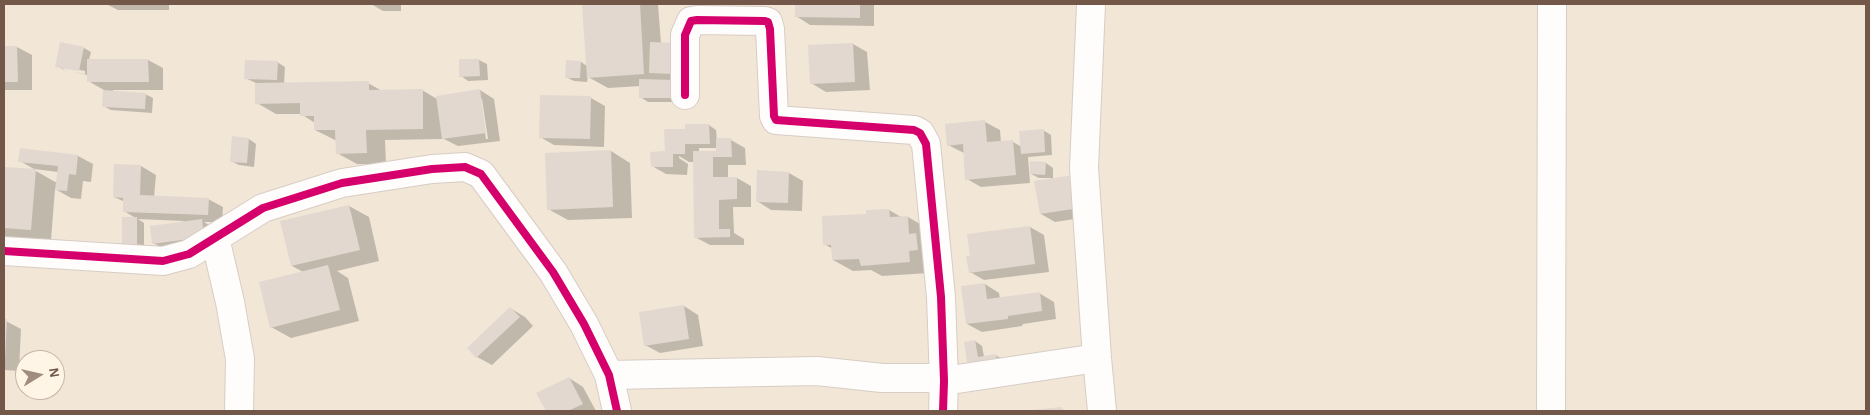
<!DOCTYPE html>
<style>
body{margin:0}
#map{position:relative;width:1870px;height:415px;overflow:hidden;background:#f6f0e7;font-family:"Alegreya Sans",sans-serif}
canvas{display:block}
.frame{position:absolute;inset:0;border:5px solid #735748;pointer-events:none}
.north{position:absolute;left:15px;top:350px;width:50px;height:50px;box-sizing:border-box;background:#fff5e7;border:1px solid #c7b6a7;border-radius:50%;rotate:81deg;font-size:14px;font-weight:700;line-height:20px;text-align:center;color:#735748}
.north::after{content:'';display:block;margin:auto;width:18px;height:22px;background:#a18d80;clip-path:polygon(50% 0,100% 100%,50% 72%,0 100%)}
</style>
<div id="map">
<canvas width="1870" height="415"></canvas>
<div class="frame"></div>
<div class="north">N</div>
</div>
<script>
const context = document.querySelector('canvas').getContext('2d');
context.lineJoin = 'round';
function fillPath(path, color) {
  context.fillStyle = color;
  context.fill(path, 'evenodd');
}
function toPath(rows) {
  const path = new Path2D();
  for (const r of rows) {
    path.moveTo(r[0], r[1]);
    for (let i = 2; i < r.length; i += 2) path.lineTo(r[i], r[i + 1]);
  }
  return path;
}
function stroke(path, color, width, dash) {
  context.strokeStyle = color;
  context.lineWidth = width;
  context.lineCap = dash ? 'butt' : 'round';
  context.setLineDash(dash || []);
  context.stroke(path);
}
const residential = toPath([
 [4,4,1866,4,1866,411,4,411],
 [25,360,55,360,55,390,25,390]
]);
const shadow = toPath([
 [106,4,169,4,169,10,118,10],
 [371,4,401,4,401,11,383,11],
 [584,4,658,4,661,44,682,102,648,102,640,97,641,86,608,88,588,77,587,82,574,81,566,77,581,62,587,66],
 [796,4,874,4,874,26,810,25,796,16],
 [853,44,867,52,870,90,826,92,811,83],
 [4,47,17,47,32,55,32,90,4,90],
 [84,48,91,52,89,60,148,60,163,68,163,90,113,90,113,92,145,94,153,98,152,113,111,110,103,106,104,90,88,81,88,75,64,70,57,66],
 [63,67,85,71,85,74,63,70],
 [479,60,487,64,488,80,468,81,461,76,460,61],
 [277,62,285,67,284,84,368,83,382,91,422,90,437,99,480,90,494,99,500,141,458,146,442,138,442,139,385,140,386,164,357,164,337,153,337,141,315,130,315,123,301,114,276,114,257,103,256,83,245,78],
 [480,99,482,99,488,139,486,139],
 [591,98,605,106,604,147,554,145,540,137],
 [985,122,1000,130,1001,143,1013,142,1022,147,1043,130,1051,135,1052,155,1028,157,1030,183,981,187,967,179,964,153,948,145],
 [709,125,716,130,717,140,731,140,745,148,746,165,728,165,728,178,737,178,751,186,751,207,733,207,734,233,744,239,744,245,710,245,695,237,694,162,689,162,679,156,679,158,688,164,687,175,666,174,652,166,685,130],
 [699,148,717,148,717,152,699,152],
 [233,138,249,139,256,144,254,167,239,165,231,161],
 [21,150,78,156,93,164,91,182,83,181,81,199,71,198,55,189,51,240,4,237,4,168,36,171,57,183,58,172,34,169,20,161],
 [611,151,630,163,632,218,568,220,548,209],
 [1046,163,1053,168,1053,180,1094,216,1055,222,1041,214,1052,178,1039,178,1031,174],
 [115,166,141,166,156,175,154,197,208,199,223,207,222,222,204,222,216,229,168,251,153,243,184,221,138,219,144,223,144,253,131,253,123,219,137,219,124,211,125,202,114,197],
 [789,173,803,181,802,211,771,210,757,201],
 [349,206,369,217,379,261,337,271,348,278,359,321,291,338,271,327,303,272,292,266],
 [889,210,901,217,908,217,927,228,929,273,882,276,871,270,853,271,833,260,833,249,824,244,867,215],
 [1030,227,1044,235,1049,272,984,280,970,272,972,257],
 [985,284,999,293,1000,299,1039,293,1054,302,1056,319,1023,324,1022,326,982,332,967,324],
 [684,306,698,315,703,346,660,353,645,345],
 [510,308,525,317,533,326,492,365,477,357],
 [4,320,21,329,19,371,4,370],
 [975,341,982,346,984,357,995,355,1003,359,977,377],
 [569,378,583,387,596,411,547,411,538,394]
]);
const building = toPath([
 [582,4,640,4,644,74,587,78],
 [795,4,860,4,860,18,795,17],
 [60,42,84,47,79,71,55,67],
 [650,42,676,43,675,74,649,73],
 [853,43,855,82,810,84,808,45],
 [4,46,17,46,18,82,4,82],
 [87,59,148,59,149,82,87,82],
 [459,59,479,59,480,76,459,77],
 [245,60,278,61,277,80,244,79],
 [566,60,581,61,580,78,565,78],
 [639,79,674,80,674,98,639,98],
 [369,81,369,90,423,89,423,129,366,130,367,153,336,154,335,130,314,130,314,116,300,116,300,103,255,104,255,83],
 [480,89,486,133,442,139,436,96],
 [103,90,146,93,145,109,102,107],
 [540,95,591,96,590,139,539,138],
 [985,120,987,142,1013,140,1016,175,965,180,963,144,947,146,945,124],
 [685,124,709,124,710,144,685,144,685,154,673,154,673,167,651,167,650,152,665,151,664,129,685,129],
 [1044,129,1045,152,1021,154,1019,131],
 [232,136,249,138,247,163,230,162],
 [716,138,731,138,732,157,713,157,713,177,737,177,737,199,719,200,719,229,730,229,730,237,694,238,693,151,716,151],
 [20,148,78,155,76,175,69,174,67,191,55,190,58,166,18,162],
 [611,150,613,207,547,210,545,153],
 [1030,161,1046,162,1045,175,1030,174],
 [114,164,141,165,140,195,209,198,208,215,123,212,123,198,113,197],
 [4,167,36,169,31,230,4,228],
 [757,170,789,172,788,203,756,202],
 [1075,175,1080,208,1040,214,1034,181],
 [349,205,360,250,291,266,280,221],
 [889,209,890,217,908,216,909,234,916,233,918,250,909,251,910,262,861,266,859,259,832,260,831,245,823,245,822,216,866,214,866,210],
 [122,217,137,217,137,249,122,249],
 [202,219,204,237,152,244,150,226],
 [1030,226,1035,264,969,273,966,256,970,256,967,234],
 [328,265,340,310,270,328,259,282],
 [985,283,987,299,1040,292,1042,311,1008,316,1008,319,966,324,961,286],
 [684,305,689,339,644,346,639,312],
 [510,307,520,317,476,358,467,348],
 [4,319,7,319,5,359,4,359],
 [975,340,978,357,996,354,998,369,969,374,964,342],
 [569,377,583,404,568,411,546,411,536,393],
 [1061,407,1065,411,1033,411,1033,410]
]);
const street = toPath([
 [1091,4,1084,168,1097,358,1102,411],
 [685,95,685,35,691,21,697,20,765,21,768,22,770,29,774,116,776,120,914,130,920,133,926,144,941,297,944,381,943,411],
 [215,238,230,302,240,359,239,411],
 [4,251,163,261,189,254,263,208,342,183,432,169,465,167,481,174,553,272,584,324,609,375,617,411],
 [609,375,817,371,882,378,929,378,944,381,1097,358],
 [1551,411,1552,4]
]);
const cycleway = toPath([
 [685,95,685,35,691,21,697,20,765,21,768,22,770,29,774,116,776,120,914,130,920,133,926,144,941,297,944,381,943,411],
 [4,251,163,261,189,254,263,208,342,183,432,169,465,167,481,174,553,272,584,324,609,375,617,411]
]);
fillPath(residential, '#f2e6d7');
fillPath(shadow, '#0003');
fillPath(building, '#e2d8cf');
stroke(street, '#d7cdc5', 30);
stroke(street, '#fefdfb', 28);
stroke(cycleway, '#d6006c', 8);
</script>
